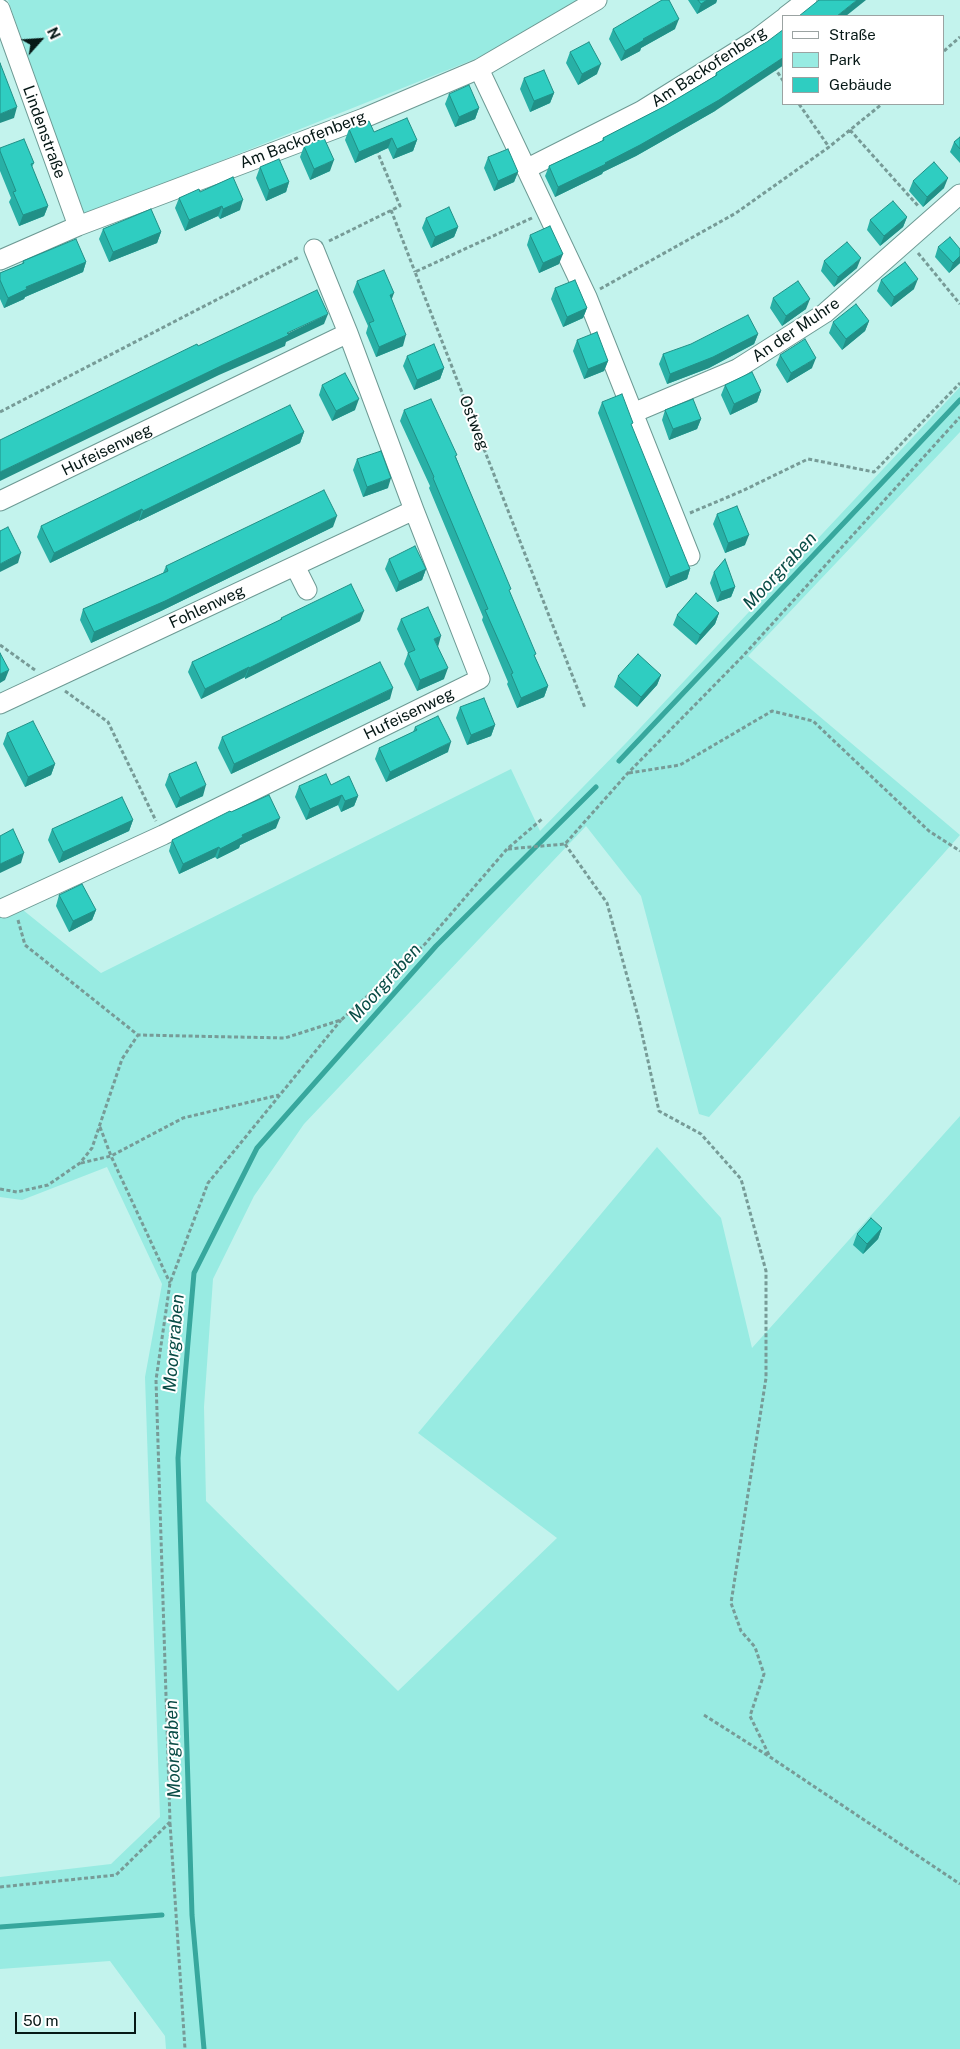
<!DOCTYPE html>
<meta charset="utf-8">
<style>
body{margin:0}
#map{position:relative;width:960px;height:2049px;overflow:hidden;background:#c3f3ed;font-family:"Public Sans",sans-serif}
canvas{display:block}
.legend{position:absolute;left:782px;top:15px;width:162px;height:90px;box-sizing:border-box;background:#fff;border:1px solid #9ba3a2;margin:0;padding:6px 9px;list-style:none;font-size:15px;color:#061816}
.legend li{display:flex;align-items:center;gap:10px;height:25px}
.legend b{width:25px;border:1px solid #9ba3a2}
.north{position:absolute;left:15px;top:15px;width:50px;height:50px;-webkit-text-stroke:4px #fff;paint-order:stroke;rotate:64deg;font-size:14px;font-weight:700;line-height:20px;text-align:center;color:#061816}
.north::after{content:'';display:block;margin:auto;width:18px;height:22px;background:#061816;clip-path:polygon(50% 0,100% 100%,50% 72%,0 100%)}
.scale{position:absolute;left:15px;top:2012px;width:121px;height:22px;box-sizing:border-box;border:2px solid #061816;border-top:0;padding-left:6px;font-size:15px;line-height:18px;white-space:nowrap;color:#061816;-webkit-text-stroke:4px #fff;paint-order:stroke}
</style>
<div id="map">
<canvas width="960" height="2049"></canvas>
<ul class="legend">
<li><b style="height:6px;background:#fff"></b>Straße</li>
<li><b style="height:14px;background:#98ebe2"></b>Park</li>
<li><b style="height:14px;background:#2fcdc1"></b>Gebäude</li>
</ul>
<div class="north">N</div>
<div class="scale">50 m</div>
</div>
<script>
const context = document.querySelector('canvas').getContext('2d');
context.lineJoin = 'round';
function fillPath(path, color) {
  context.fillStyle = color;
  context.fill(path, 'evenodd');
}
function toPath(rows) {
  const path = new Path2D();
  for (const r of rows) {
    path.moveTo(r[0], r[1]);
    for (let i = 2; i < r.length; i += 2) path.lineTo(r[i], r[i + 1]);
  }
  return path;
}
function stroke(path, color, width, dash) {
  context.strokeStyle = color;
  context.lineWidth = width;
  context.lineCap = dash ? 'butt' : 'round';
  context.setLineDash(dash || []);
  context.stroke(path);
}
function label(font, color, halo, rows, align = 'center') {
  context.font = font + ' "Public Sans",sans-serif';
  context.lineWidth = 4;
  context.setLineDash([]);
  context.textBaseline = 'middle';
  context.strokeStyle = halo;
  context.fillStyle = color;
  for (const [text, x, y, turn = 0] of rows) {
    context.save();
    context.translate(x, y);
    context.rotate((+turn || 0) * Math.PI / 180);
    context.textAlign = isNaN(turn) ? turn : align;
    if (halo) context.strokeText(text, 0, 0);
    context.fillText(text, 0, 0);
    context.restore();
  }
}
const green = toPath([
 [8,0,580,0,480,57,83,216],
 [960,387,960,432,748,656,960,835,709,1117,699,1114,641,896,586,826,304,1124,254,1196,213,1279,204,1407,206,1501,398,1691,557,1538,418,1433,657,1147,721,1218,752,1348,960,1116,960,2049,166,2049,165,2036,110,1961,0,1969,0,1877,111,1864,160,1817,145,1377,162,1284,107,1167,22,1200,0,1197,0,916,23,910,101,973,511,769,540,831,626,743]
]);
const stream = toPath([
 [619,761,960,400],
 [0,1927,162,1915],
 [204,2049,192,1915,178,1458,194,1273,257,1148,436,946,596,787]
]);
const path = toPath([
 [944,51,960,37],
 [774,67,784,82],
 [799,104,829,147],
 [850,130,919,207],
 [391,210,415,272],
 [532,218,415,272,585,708],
 [329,241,400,206,377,151],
 [918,253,960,304],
 [600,289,736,213,829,147,882,104],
 [0,412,299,257],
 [690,513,742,491,808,459,874,472,960,383],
 [0,645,35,670],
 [65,691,108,722,156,821],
 [629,773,680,765,772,711,813,721,929,831,960,851],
 [565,844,607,903,639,1020,659,1111,701,1134,741,1179,766,1271,766,1378,731,1603,741,1631,755,1647,764,1674,750,1716,770,1757],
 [508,849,565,844,627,774,743,656,960,417],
 [18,920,25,945,138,1035,285,1038,341,1020,425,944,507,849,542,819],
 [100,1127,111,1156,170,1283],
 [81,1163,111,1156,183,1118,279,1095],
 [0,1189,17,1192,48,1185,80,1163,92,1148,122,1059,138,1035],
 [704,1715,770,1757,960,1884],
 [170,1823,185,2049],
 [0,1887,116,1875,170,1822,156,1380,170,1283,208,1183,341,1020]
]);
const minor = toPath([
 [0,9,78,226],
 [786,16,807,0],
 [479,69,587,297,690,556],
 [526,169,641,111,755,40,784,18],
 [314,249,348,333],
 [0,260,78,226,364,118,479,69,597,0],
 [633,413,737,369,825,313,960,194],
 [0,501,348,333,414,510,480,679,163,835,4,908],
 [295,566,307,590],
 [0,704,414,510]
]);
const wall = toPath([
 [688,0,717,0,716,3,697,14],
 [613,29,675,29,641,48,640,51,621,61,609,39],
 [768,41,715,111,636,156,603,172,602,174,555,197,545,176,549,166,602,141,603,138,665,106,715,76,716,73],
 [570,52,597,74,578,85,566,63],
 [524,78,554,93,550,103,530,112,520,89],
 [449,94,479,108,475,119,455,127,445,104],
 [349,129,374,132,417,140,413,151,393,159,388,148,355,163,345,140],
 [960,137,960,163,950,152,954,142],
 [304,146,330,171,310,180,300,157],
 [0,148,34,163,32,167,48,206,44,216,19,226,9,202,11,198,0,171],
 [488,157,518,172,514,182,494,191,484,168],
 [260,167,289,182,286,192,266,201,256,178],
 [913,181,944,188,923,207,909,191],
 [200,192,240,210,220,219,218,216,185,231,175,208,179,198],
 [907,217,903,227,880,246,867,230,870,220],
 [426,218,458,227,454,237,431,248,422,228],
 [103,229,161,232,157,243,109,262,99,239],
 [530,235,559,264,539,273,527,245],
 [938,247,960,263,949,273,935,257],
 [23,261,86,262,83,272,25,297,24,299,4,308,0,299,0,273,22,264],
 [824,261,857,268,834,287,821,271],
 [881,280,914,289,891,307,877,291],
 [357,281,392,300,403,346,376,357,366,333,368,326,353,292],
 [555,288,587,308,583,318,563,327,551,299],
 [773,298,806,309,782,326,770,308],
 [869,321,865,331,842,350,829,333,833,322],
 [758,334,754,344,709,368,667,384,659,364,663,354],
 [577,340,608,361,604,371,584,379,573,351],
 [780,355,812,368,787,383,776,365],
 [407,356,444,368,440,379,414,390,403,366],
 [322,385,355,410,332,421,319,395],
 [725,385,761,391,757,402,730,415,721,395],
 [602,402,690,569,687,579,666,588,598,413],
 [404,410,456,457,535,657,548,686,544,697,517,708,507,684,508,682,482,620,483,617,429,488,430,486,400,421],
 [665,410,701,419,697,429,669,440,662,420],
 [304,432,300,443,139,521,139,520,50,563,37,537,41,526],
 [357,459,388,488,363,497,353,470],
 [717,514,745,545,725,553,713,524],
 [333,527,161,611,91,643,80,620,83,609,163,573,166,566],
 [389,559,426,569,422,580,396,592,385,569],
 [714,572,735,587,731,597,717,602,710,583],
 [719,613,715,624,696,645,673,625,677,615],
 [281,618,360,621,245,679,245,677,201,699,188,672,192,662,280,620],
 [401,619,438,647,444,679,417,691,404,664,408,653,397,629],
 [661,675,657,685,637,707,614,687,618,676],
 [390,699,231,774,218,748,222,737],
 [460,707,495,725,491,736,467,745,456,718],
 [415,727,448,752,386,782,375,759,379,748,413,732],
 [7,733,55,764,51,775,25,787,3,744],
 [169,774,203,796,176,808,165,785],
 [331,785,358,796,354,806,341,812,338,805,306,820,295,797,299,786],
 [231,812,276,828,240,845,239,848,217,859,215,857,179,874,169,851,172,840],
 [133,820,129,831,59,863,48,840,52,829],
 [59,895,96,910,92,920,69,932,56,906],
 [882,1228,878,1239,863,1254,853,1245,857,1234]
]);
const shadedWall = toPath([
 [707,0,717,0,716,3,697,14,701,4],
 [857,0,866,0,846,16,837,16],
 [679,19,675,29,641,48,640,51,621,61,625,51,643,39],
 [784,57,784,65,715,111,636,156,603,172,602,174,555,197,558,187,605,163],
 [601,64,597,74,578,85,582,74],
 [554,93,550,103,530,112,534,101],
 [17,107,14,118,0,123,0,114],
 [479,108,475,119,455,127,459,117],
 [392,138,388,148,355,163,359,152],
 [417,140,413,151,393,159,397,149],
 [334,160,330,171,310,180,314,169],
 [518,172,514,182,494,191,498,181],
 [948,178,944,188,923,207,927,197],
 [289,182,286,192,266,201,269,190],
 [243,200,240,210,220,219,223,209],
 [48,206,44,216,19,226,23,215],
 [222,206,218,216,185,231,189,220],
 [907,217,903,227,880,246,884,236],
 [458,227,454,237,431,248,435,237],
 [161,232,157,243,109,262,113,252],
 [563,254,559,264,539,273,543,263],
 [960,256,960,263,949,273,953,263],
 [861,258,857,268,834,287,838,277],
 [86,262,83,272,25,297,24,299,4,308,8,298,26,287],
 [918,279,914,289,891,307,894,297],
 [394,293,390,304,390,295],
 [810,299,806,309,782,326,786,316],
 [587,308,583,318,563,327,567,317],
 [328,314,324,324,286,342,285,346,219,375,0,481,0,472],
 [869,321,865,331,842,350,846,339],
 [758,334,754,344,709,368,667,384,670,374],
 [406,335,403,346,376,357,379,347],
 [816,358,812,368,787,383,791,373],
 [608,361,604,371,584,379,588,369],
 [444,368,440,379,414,390,417,380],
 [761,391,757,402,730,415,734,404],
 [359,399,355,410,332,421,336,411],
 [701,419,697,429,669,440,673,429],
 [304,432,300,443,139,521,143,511],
 [391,478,388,488,363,497,367,487],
 [142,509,139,520,50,563,54,553],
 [337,516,333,527,161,611,91,643,94,632],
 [749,535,745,545,725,553,728,543],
 [21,553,18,563,0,572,0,564],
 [426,569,422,580,396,592,399,582],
 [690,569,687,579,666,588,670,577],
 [735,587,731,597,717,602,721,592],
 [364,611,360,621,245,679,249,668],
 [719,613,715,624,696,645,700,635],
 [441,636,438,647,434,639],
 [249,667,245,677,201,699,205,689],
 [448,668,444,679,417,691,420,680],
 [9,670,5,680,0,683,0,674],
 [661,675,657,685,637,707,641,697],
 [548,686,544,697,517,708,521,698],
 [393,688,390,699,231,774,234,764],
 [495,725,491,736,467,745,471,735],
 [451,742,448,752,386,782,390,772],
 [55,764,51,775,25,787,28,777],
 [206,785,203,796,176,808,180,798],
 [342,795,338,805,306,820,310,809],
 [358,796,354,806,341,812,345,801],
 [280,818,276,828,240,845,239,848,217,859,220,849,242,835],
 [133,820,129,831,59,863,63,852],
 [219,847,215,857,179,874,183,864],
 [24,853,21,863,0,873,0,864],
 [96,910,92,920,69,932,73,921],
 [882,1228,878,1239,863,1254,867,1244]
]);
const building = toPath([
 [662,0,669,0,679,19,643,39,644,40,625,51,613,29,662,0],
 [698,0,707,0,701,4,698,0],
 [819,0,857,0,837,16,799,16,819,0],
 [784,29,784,57,719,100,640,145,605,163,606,164,558,187,549,166,604,140,603,138,665,106,717,75,716,73,768,41,784,29],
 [589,42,601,64,582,74,570,52,589,42],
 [0,63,17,107,0,114,0,63],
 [544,70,554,93,534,101,524,78,544,70],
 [469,85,479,108,459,117,449,94,469,85],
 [407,118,417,140,397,149,392,138,359,152,349,129,369,121,374,132,407,118],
 [960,137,960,149,954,142,960,137],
 [324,138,334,160,314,169,304,146,324,138],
 [24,139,34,163,31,164,48,206,23,215,13,192,16,191,0,151,0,148,24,139],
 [508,149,518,172,498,181,488,157,508,149],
 [279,159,289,182,269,190,260,167,279,159],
 [934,162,948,178,927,197,913,181,934,162],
 [233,177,243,200,223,209,222,206,189,220,179,198,199,189,200,192,233,177],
 [893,201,907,217,884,236,870,220,893,201],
 [449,207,458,227,435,237,426,218,449,207],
 [151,209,161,232,113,252,103,229,151,209],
 [550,226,563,254,543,263,530,235,550,226],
 [950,237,960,249,960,256,953,263,938,247,950,237],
 [76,239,86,262,26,287,27,289,8,298,0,280,0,273,24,263,23,261,76,239],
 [847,242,861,258,838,277,824,261,847,242],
 [905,262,918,279,894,297,881,280,905,262],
 [384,270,394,293,390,295,406,335,379,347,369,323,374,321,357,281,384,270],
 [575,280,587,308,567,317,555,288,575,280],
 [798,281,810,299,786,316,773,298,798,281],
 [317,290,328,314,287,333,289,335,223,365,0,472,0,440,197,344,198,346,317,290],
 [856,304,869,321,846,339,833,322,856,304],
 [748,315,758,334,713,357,670,374,663,354,691,344,748,315],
 [597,332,608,361,588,369,577,340,597,332],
 [805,339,816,358,791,373,780,355,805,339],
 [434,344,444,368,417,380,407,356,434,344],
 [752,372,761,391,734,404,725,385,752,372],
 [345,373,359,399,336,411,322,385,345,373],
 [622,394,633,423,631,424,690,569,670,577,602,402,622,394],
 [431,399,457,455,455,456,511,589,509,590,536,654,534,655,548,686,521,698,511,674,513,673,485,610,488,609,433,478,434,477,404,410,431,399],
 [693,399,701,419,673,429,665,410,693,399],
 [290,405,304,432,143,511,142,509,54,553,41,526,290,405],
 [381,451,391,478,367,487,357,459,381,451],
 [324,490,337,516,165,601,94,632,83,609,168,571,166,566,324,490],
 [737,506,749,535,728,543,717,514,737,506],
 [8,527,21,553,0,564,0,531,8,527],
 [415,546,426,569,399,582,389,559,415,546],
 [725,559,735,587,721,592,714,572,725,559],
 [351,584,364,611,249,668,249,667,205,689,192,662,282,619,281,618,351,584],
 [696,593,719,613,700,635,677,615,696,593],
 [428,607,441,636,434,639,448,668,420,680,408,653,415,650,401,619,428,607],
 [0,653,9,670,0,674,0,653],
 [638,654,661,675,641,697,618,676,638,654],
 [380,662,393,688,234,764,222,737,380,662],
 [484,698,495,725,471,735,460,707,484,698],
 [438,716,451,742,390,772,379,748,417,730,415,727,438,716],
 [33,721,55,764,28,777,7,733,33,721],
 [196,762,206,785,180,798,169,774,196,762],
 [326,774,331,785,349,776,358,796,345,801,342,795,310,809,299,786,326,774],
 [269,795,280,818,242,835,243,837,220,849,219,847,183,864,172,840,230,811,231,812,269,795],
 [122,797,133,820,63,852,52,829,122,797],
 [13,829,24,853,0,864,0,836,13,829],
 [82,884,96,910,73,921,59,895,82,884],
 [871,1218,882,1228,867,1244,857,1234,871,1218]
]);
const streetNames = [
 ["Am Backofenberg",709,67,-33],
 ["Lindenstraße",44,132,70],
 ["Am Backofenberg",303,140,-21],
 ["An der Muhre",796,330,-34],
 ["Ostweg",474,423,69],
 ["Hufeisenweg",107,450,-26],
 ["Fohlenweg",207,607,-25],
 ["Hufeisenweg",409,714,-26]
];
const waterNames = [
 ["Moorgraben",780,571,-47],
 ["Moorgraben",385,983,-48],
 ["Moorgraben",174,1343,-85],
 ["Moorgraben",173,1749,-92]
];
fillPath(green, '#98ebe2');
stroke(stream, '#37a79d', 5);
stroke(minor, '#6d9a94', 21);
stroke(path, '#779b97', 3, [4, 2.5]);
stroke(minor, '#fff', 19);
fillPath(wall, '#28b0a6');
fillPath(shadedWall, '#219087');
fillPath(building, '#2fcdc1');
stroke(building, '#219087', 1);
label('16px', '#061816', '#fff', streetNames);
label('italic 18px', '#094c46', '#fff', waterNames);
</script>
